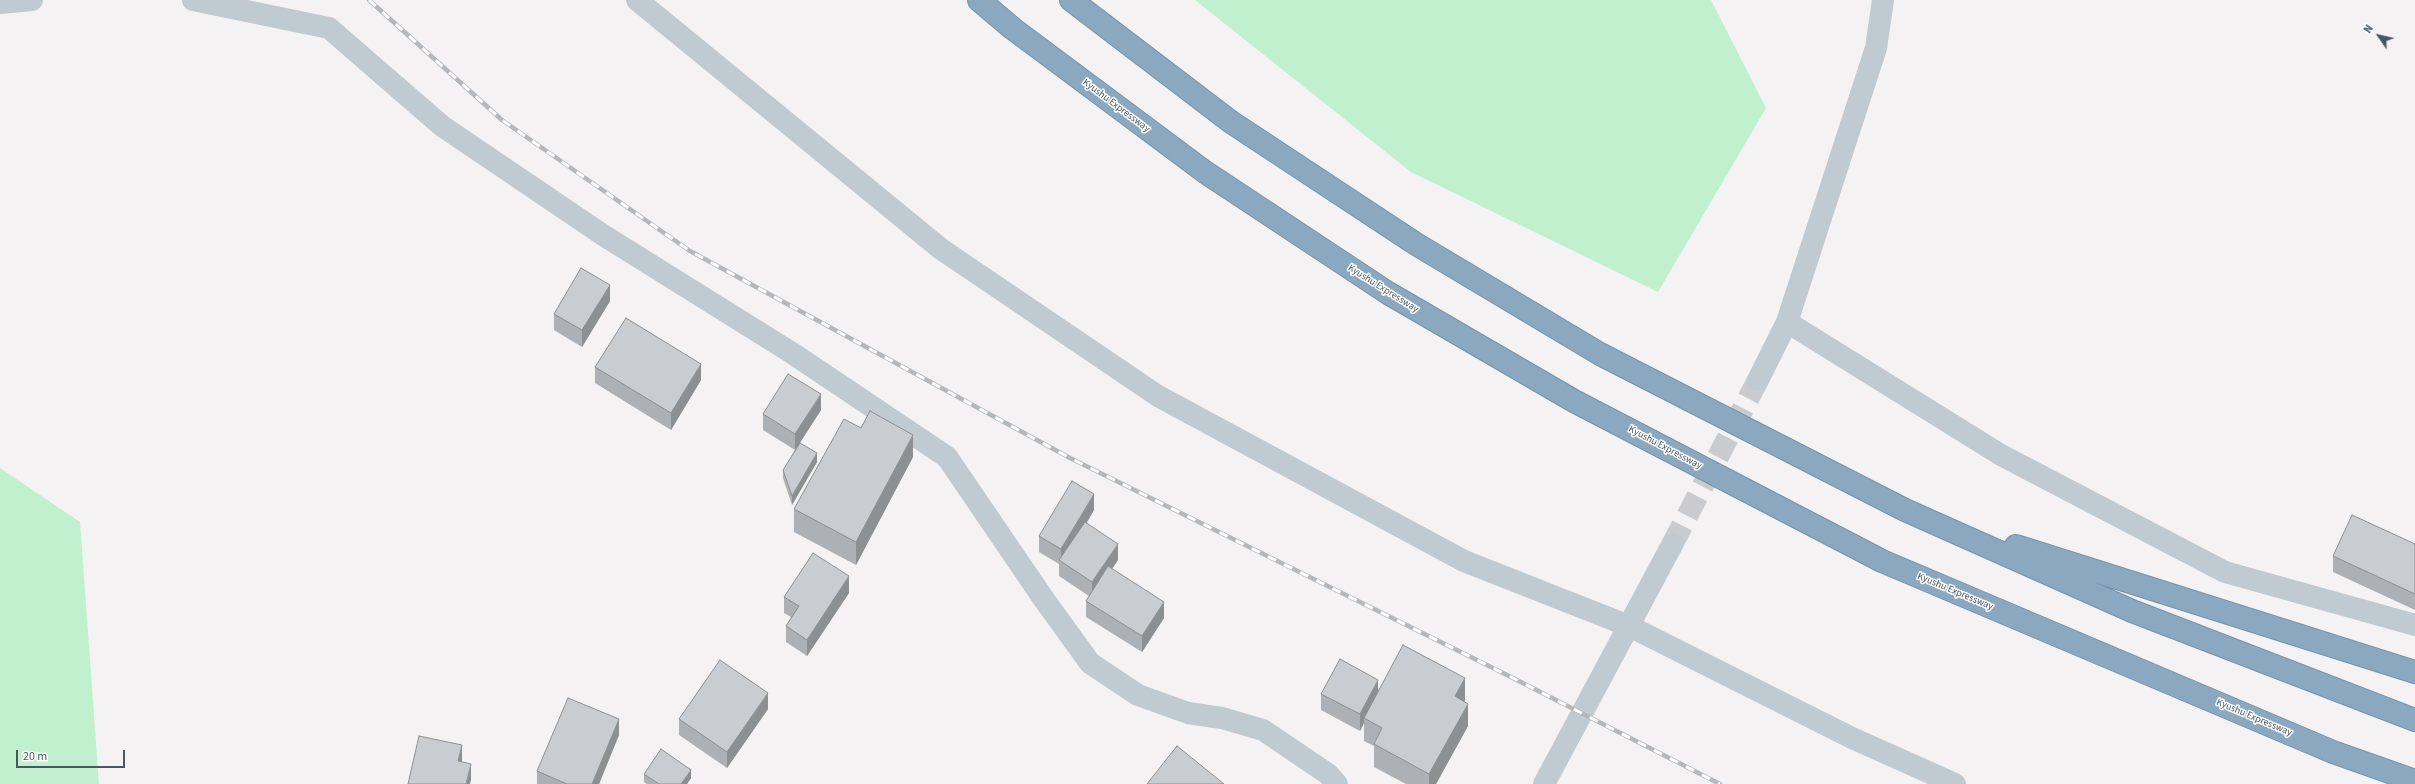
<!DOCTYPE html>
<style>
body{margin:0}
#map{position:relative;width:2415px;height:784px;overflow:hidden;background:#f4f2f2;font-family:"Source Sans 3",sans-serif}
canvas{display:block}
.north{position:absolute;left:2359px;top:16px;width:40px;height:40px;-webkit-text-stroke:3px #fff;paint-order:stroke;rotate:304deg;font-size:11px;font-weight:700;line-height:16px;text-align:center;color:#495760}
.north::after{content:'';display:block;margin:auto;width:14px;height:18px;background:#495760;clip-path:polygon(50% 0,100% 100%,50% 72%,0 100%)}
.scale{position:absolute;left:16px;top:750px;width:109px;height:18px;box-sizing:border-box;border:2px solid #495760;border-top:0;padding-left:5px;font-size:12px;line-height:14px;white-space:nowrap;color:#495760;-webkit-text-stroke:3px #fff;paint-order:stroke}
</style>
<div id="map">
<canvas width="2415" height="784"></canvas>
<div class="north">N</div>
<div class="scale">20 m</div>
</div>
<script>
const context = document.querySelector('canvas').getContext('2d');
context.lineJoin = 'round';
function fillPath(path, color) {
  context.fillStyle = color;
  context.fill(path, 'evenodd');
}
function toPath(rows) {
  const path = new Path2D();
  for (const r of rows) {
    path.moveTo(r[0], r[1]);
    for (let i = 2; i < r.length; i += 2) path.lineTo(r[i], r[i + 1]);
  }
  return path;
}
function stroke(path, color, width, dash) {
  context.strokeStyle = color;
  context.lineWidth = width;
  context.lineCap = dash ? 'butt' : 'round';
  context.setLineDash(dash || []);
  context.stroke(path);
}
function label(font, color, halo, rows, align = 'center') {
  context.font = font + ' "Source Sans 3",sans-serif';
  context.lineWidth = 3;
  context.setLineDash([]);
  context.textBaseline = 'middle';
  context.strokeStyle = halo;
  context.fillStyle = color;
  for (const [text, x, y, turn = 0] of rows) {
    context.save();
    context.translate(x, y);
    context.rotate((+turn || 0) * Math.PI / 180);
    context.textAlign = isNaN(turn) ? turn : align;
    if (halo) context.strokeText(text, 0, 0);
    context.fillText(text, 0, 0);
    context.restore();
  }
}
const green = toPath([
 [1195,0,1711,0,1766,108,1658,292,1411,172],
 [0,468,80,522,99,784,0,784]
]);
const minorTunnel = toPath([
 [1672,545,1758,380]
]);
const minor = toPath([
 [193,0,329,28,442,126,603,235,792,353,947,457,1043,598,1090,663,1138,695,1188,713,1222,718,1263,730,1328,774,1337,784],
 [637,0,941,249,1158,396,1464,561,1629,626,1852,738,1955,784],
 [0,3,32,0],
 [1787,322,2001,455,2225,572,2415,625],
 [1758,380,1787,322,1876,48,1883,0],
 [1544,784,1672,545]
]);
const highway = toPath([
 [979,0,1012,28,1205,172,1388,293,1574,401,1882,561,2333,752,2415,781],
 [1071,0,1231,122,1416,244,1600,354,1905,510,2132,611,2415,720],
 [2016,546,2415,672]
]);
const rail = toPath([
 [369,0,502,120,690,251,1070,458,1511,677,1720,784]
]);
const wall = toPath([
 [610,301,582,347,554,330,554,314],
 [595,367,701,380,671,430,595,383],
 [821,410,800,443,817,462,792,505,783,478,783,470,795,450,763,430,763,414],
 [913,457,856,565,794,532,794,509],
 [1094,510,1087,523,1118,560,1112,569,1164,618,1142,652,1086,617,1086,601,1089,596,1059,576,1059,564,1039,552,1039,536],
 [2415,544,2415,610,2333,572,2333,556],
 [849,593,807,656,786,642,786,626,791,617,784,613,784,597],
 [1378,690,1465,701,1464,702,1468,726,1436,784,1406,784,1374,767,1374,746,1364,741,1364,723,1360,731,1321,710,1321,694],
 [768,709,727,768,679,735,679,719],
 [619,735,599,784,537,784,537,771],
 [644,774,691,778,687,784,647,784,644,782]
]);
const shadedWall = toPath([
 [610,285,610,301,582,347,582,330],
 [701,364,701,380,671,430,671,413],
 [821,394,821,410,795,450,795,434],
 [913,435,913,457,856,565,856,542],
 [817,453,817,462,792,505,792,496],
 [1094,494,1094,510,1062,562,1061,561,1061,549],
 [1118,544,1118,560,1092,599,1092,582],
 [849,576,849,593,807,656,807,640],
 [1164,602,1164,618,1142,652,1142,636],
 [1465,678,1465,701,1455,719,1455,696],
 [1378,680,1378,696,1364,718,1364,723,1360,731,1360,714],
 [768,693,768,709,727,768,727,752],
 [1468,704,1468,726,1436,784,1429,784,1429,774],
 [619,719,619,735,599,784,592,784],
 [462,745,462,762,458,761],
 [471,764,471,780,470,784,466,784],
 [691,770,691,778,687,784,681,784]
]);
const building = toPath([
 [581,268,610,285,582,330,554,314,581,268],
 [626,318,701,364,671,413,595,367,626,318],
 [788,374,821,394,795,434,763,414,788,374],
 [870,411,913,435,856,542,794,509,844,419,861,428,870,411],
 [800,443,817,453,792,496,783,470,800,443],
 [1072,481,1094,494,1061,549,1039,536,1072,481],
 [2352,515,2415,544,2415,594,2333,556,2352,515],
 [1085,522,1118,544,1092,582,1059,560,1085,522],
 [813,553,849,576,807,640,786,626,799,606,784,597,813,553],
 [1108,566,1164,602,1142,636,1086,601,1108,566],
 [1403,645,1465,678,1455,696,1468,704,1429,774,1374,744,1382,728,1364,718,1403,645],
 [1340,659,1378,680,1360,714,1321,694,1340,659],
 [720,660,768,693,727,752,679,719,720,660],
 [568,698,619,719,592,784,567,784,537,771,568,698],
 [419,736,462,745,458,761,471,764,466,784,408,784,419,736],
 [1177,746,1224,784,1147,784,1177,746],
 [661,749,691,770,681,784,659,784,644,774,661,749]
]);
const streetNames = [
 ["Kyushu Expressway",1116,106,37],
 ["Kyushu Expressway",1383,289,32],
 ["Kyushu Expressway",1665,448,28],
 ["Kyushu Expressway",1955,592,23],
 ["Kyushu Expressway",2254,718,23]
];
fillPath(green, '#c1f0cf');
stroke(minorTunnel, '#c9cbce', 22, [22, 11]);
stroke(highway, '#7594ac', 24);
stroke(minor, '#c0cad1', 22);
stroke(highway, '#8aa9c0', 22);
stroke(rail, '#b4b8bc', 4.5);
stroke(rail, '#fff', 3, [9]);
fillPath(wall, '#adb0b4');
fillPath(shadedWall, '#8d9092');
fillPath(building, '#c9cdd1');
stroke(building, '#8d9092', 1);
label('10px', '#495760', '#fff', streetNames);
</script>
